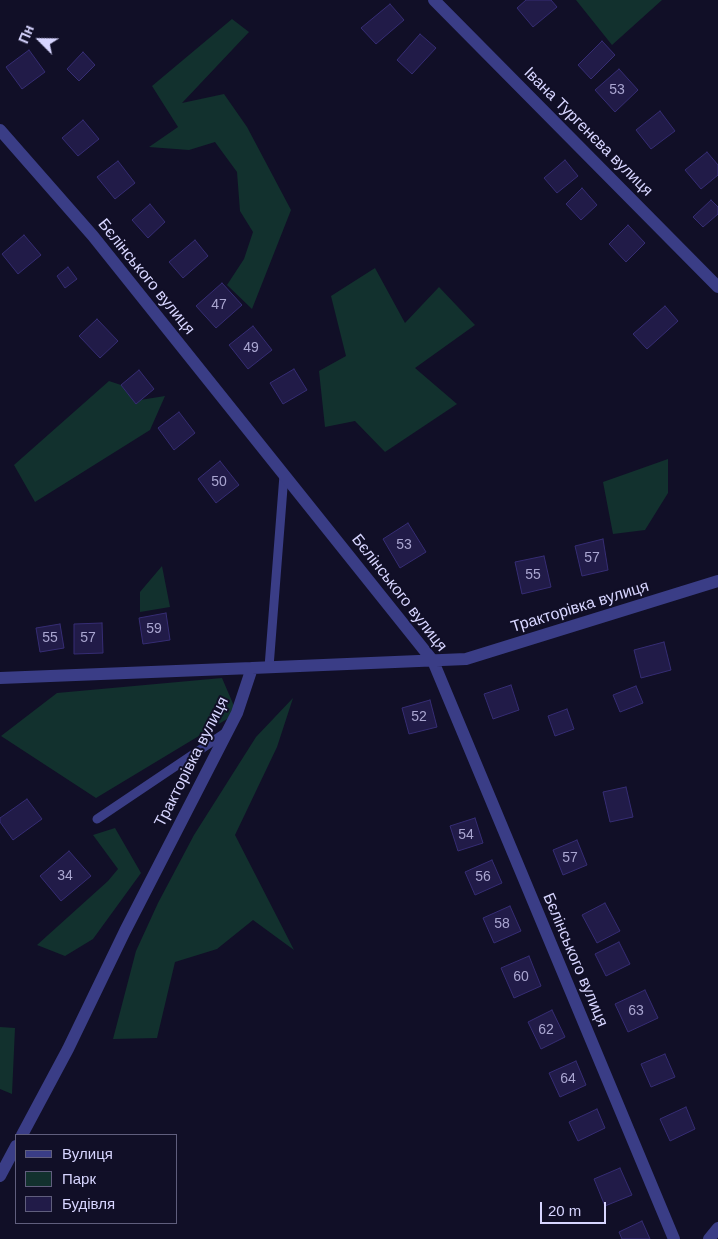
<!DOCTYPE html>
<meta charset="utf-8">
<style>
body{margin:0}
#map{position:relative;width:718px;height:1239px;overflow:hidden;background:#110f27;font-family:Helvetica,sans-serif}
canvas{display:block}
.legend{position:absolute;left:15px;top:1134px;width:162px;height:90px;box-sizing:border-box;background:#110f27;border:1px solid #605e7d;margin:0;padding:6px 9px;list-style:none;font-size:15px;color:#d7d5ff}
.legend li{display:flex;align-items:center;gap:10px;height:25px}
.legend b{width:25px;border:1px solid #605e7d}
.north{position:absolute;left:15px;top:15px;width:50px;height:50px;-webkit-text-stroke:4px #110f27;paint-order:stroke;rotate:293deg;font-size:14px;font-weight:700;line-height:20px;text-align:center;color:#d7d5ff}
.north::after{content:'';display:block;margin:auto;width:18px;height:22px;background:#d7d5ff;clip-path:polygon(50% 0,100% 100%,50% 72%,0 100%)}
.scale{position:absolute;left:540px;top:1202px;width:66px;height:22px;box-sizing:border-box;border:2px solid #d7d5ff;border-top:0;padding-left:6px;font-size:15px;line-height:18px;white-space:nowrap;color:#d7d5ff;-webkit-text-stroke:4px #110f27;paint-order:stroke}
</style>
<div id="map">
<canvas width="718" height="1239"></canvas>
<ul class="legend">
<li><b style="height:6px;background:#3a3d86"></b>Вулиця</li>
<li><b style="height:14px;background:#12312e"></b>Парк</li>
<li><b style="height:14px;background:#211b48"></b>Будівля</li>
</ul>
<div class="north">Пн</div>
<div class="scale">20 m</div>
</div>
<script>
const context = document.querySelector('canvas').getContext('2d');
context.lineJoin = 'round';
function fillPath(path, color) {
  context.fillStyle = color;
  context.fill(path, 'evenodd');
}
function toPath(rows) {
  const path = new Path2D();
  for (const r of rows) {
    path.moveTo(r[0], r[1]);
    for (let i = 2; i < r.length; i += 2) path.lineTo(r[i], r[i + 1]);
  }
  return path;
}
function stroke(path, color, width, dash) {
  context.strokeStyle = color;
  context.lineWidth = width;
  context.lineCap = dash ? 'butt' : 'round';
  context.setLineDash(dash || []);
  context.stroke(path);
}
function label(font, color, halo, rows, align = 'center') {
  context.font = font + ' Helvetica,sans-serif';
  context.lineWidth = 4;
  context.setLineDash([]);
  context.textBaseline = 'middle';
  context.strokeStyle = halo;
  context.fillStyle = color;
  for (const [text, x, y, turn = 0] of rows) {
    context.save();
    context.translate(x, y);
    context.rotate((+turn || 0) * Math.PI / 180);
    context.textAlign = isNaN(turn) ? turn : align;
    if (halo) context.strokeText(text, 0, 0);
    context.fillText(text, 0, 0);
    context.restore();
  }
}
const green = toPath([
 [576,0,662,0,612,45],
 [232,19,249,32,182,103,224,94,247,127,291,210,252,309,227,285,244,259,253,232,240,211,237,172,215,142,189,150,149,147,178,127,152,86],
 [375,268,405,323,439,287,475,325,415,368,457,404,385,452,355,421,325,427,319,371,346,356,331,296],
 [109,381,121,385,134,401,165,396,150,430,35,502,14,465],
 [668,459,668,493,645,530,613,534,603,482],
 [162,566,170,607,140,612,140,592],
 [222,678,237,713,96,798,1,736,57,693],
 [293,698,277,747,235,835,294,950,253,920,217,949,175,962,157,1038,113,1039,136,951,158,903,194,835,256,737],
 [115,828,141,873,93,939,65,956,37,945,108,881,118,869,93,835],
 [0,1027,15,1028,12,1094,0,1089]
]);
const building = toPath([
 [526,0,551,0,557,7,533,27,517,8,526,0],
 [390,4,404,20,376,44,361,28,390,4],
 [420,34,436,48,412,74,397,60,420,34],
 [602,41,615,55,591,79,578,65,602,41],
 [29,50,45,72,22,89,6,67,29,50],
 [83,52,95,65,79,81,67,69,83,52],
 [619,69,638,90,615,112,595,90,619,69],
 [660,111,675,131,651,149,636,130,660,111],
 [83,120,99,139,78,156,62,138,83,120],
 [707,152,718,165,718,175,701,189,685,170,707,152],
 [565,160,578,176,557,193,544,178,565,160],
 [118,161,135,183,115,199,97,177,118,161],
 [582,188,597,205,581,220,566,204,582,188],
 [711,200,718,207,718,214,703,227,693,217,711,200],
 [150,204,165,222,148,238,132,220,150,204],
 [628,225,645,243,626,262,609,244,628,225],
 [24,235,41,255,18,274,2,254,24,235],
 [195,240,208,256,183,278,169,262,195,240],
 [68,267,77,279,65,288,57,276,68,267],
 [222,283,242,305,216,328,196,306,222,283],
 [665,306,678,321,647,349,633,334,665,306],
 [97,319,118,341,100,358,79,336,97,319],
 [253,326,272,350,248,369,229,345,253,326],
 [294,369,307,390,283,404,270,383,294,369],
 [139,370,154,389,136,404,121,385,139,370],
 [179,412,195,433,174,450,158,428,179,412],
 [220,461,239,485,216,503,198,479,220,461],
 [408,523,426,552,400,568,383,539,408,523],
 [603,539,608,570,582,576,575,546,603,539],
 [544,556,551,587,522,594,515,562,544,556],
 [166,613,170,640,143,644,139,618,166,613],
 [102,623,103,653,74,654,74,624,102,623],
 [60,624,64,648,40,652,36,628,60,624],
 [664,642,671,670,641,678,634,650,664,642],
 [511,685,519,710,493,719,484,694,511,685],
 [636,686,643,703,620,712,613,695,636,686],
 [430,700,437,727,409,734,402,708,430,700],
 [567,709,574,729,555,736,548,716,567,709],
 [626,787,633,817,610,822,603,792,626,787],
 [27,799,42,819,13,840,0,822,0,818,27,799],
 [475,818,483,843,458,851,450,826,475,818],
 [577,840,587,865,563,875,553,850,577,840],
 [69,851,91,876,61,901,40,876,69,851],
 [492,860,502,883,475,895,465,872,492,860],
 [605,903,620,931,597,943,582,915,605,903],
 [510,906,521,931,494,943,483,918,510,906],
 [619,942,630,964,606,976,595,954,619,942],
 [529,956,541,986,514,998,501,968,529,956],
 [645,990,658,1018,628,1032,615,1004,645,990],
 [552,1010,565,1037,541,1049,528,1022,552,1010],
 [665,1054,675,1077,651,1087,641,1064,665,1054],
 [576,1061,586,1085,560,1097,549,1073,576,1061],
 [686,1107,695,1129,670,1141,660,1119,686,1107],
 [597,1109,605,1128,578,1141,569,1122,597,1109],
 [620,1168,632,1195,605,1206,594,1179,620,1168],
 [642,1221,650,1239,622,1239,619,1232,642,1221]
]);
const service = toPath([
 [269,667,284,475],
 [97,819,225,733]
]);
const minor = toPath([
 [434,0,718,287],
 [0,130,93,236,433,661,674,1239],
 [0,678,252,668],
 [22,1135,68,1049,125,931,237,713,252,668,466,659,718,581],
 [0,1176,16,1146],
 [709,1239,718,1228]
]);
const numberNames = [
 ["53",617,90],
 ["47",219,305],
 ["49",251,348],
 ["50",219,482],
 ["53",404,545],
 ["57",592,558],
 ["55",533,575],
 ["59",154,629],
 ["55",50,638],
 ["57",88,638],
 ["52",419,717],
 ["54",466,835],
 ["57",570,858],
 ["34",65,876],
 ["56",483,877],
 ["58",502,924],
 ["60",521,977],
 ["63",636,1011],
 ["62",546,1030],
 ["64",568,1079]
];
const streetNames = [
 ["Івана Тургенєва вулиця",588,132,45],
 ["Бєлінського вулиця",146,277,51],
 ["Бєлінського вулиця",399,593,52],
 ["Тракторівка вулиця",580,607,-17],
 ["Тракторівка вулиця",192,762,-63],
 ["Бєлінського вулиця",575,960,67]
];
fillPath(green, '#12312e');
fillPath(building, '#211b48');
stroke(building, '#362d74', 1);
stroke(service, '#3a3d86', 9);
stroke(minor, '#3a3d86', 12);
label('14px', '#aaa6d1', null, numberNames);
label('16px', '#d7d5ff', '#110f27', streetNames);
</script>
